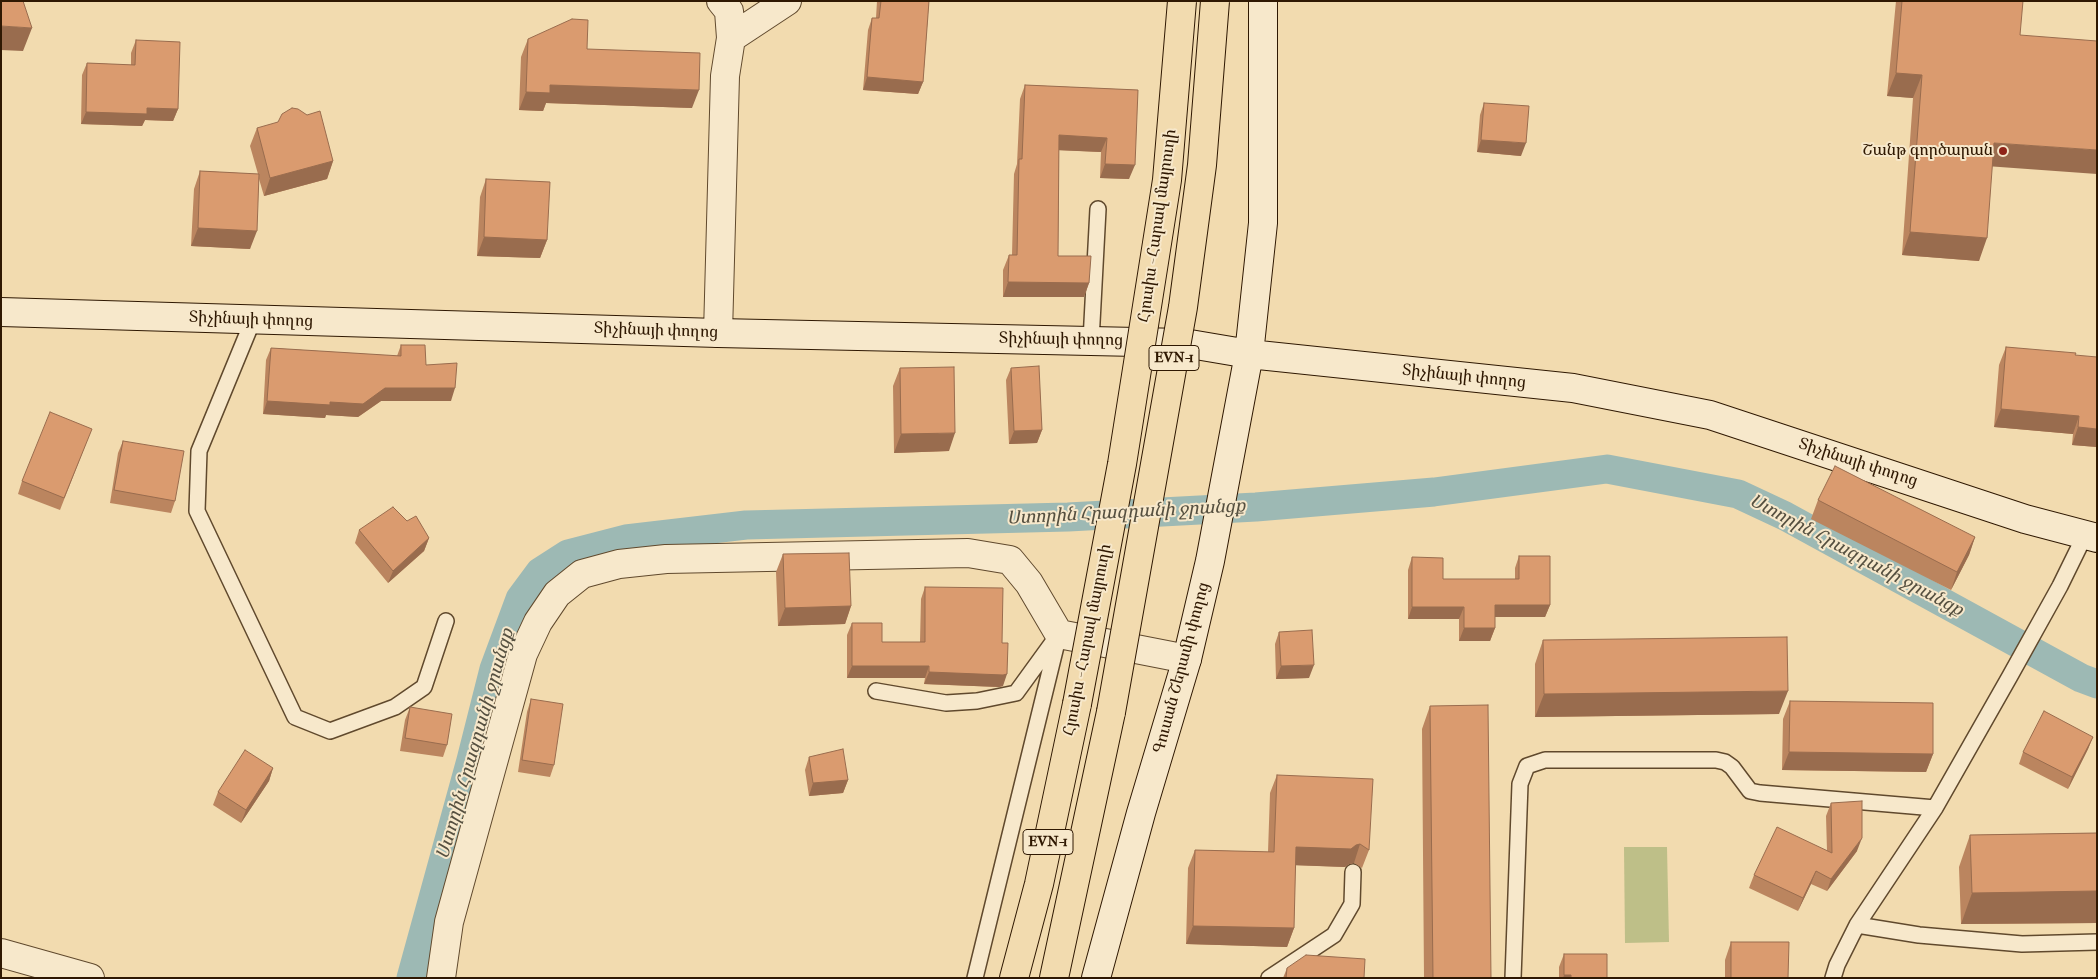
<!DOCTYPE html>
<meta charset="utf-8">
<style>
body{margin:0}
#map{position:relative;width:2098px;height:979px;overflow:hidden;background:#f2dbaf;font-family:"IM FELL French Canon",serif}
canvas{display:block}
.frame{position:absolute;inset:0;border:2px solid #2f1802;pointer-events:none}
</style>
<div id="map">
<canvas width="2098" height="979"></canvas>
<div class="frame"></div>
</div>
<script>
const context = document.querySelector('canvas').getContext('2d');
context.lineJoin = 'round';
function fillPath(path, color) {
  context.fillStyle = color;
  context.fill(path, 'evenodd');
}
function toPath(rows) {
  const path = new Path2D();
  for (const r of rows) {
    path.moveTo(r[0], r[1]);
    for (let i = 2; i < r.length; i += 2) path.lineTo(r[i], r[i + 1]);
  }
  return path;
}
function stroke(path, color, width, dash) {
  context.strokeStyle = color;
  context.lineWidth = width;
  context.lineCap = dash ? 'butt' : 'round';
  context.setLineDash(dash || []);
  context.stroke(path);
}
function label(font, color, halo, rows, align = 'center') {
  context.font = font + ' "IM FELL French Canon","Noto Serif Armenian",serif';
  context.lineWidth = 4;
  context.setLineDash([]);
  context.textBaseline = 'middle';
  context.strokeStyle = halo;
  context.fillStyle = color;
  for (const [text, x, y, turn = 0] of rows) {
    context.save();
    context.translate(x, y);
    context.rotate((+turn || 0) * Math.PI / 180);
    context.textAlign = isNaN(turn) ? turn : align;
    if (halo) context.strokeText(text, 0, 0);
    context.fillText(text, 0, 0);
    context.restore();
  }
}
const green = toPath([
 [1624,847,1667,847,1669,942,1625,943]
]);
const canal = toPath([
 [411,978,471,760,494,669,520,599,540,572,568,554,626,539,746,525,1068,517,1256,507,1434,492,1607,469,1738,494,1785,516,2081,678,2097,684]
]);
const lane = toPath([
 [253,320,199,451,197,511,295,717,330,731,395,707,424,687,446,621],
 [1091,341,1098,209],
 [876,691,946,703,977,701,1016,693,1053,642],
 [1857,925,1919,935,2022,944,2097,942],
 [975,978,1059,634],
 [1269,978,1334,935,1352,904,1353,872],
 [1513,978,1520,784,1527,766,1545,760,1716,760,1725,762,1732,767,1750,791,1760,793,1935,808],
 [1833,978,1837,965,1857,925,1935,808,2010,676,2060,586,2085,535]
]);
const street = toPath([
 [721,1,729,11,731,38],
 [718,333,725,76,731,38,787,1],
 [1,953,90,978],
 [441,978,449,922,523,654,538,622,557,594,582,574,619,564,666,559,968,553,1010,560,1029,583,1059,634,1187,659]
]);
const secondary = toPath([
 [1,312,718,333,1184,343,1249,354,1573,388,1710,415,2025,519,2097,538],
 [1096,978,1141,813,1187,659,1210,561,1249,354,1263,223,1263,1]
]);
const highway = toPath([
 [1014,978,1039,884,1077,704],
 [1054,978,1111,712]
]);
const highwayBridge = toPath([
 [1077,704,1122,464,1167,180,1182,1],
 [1111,712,1183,307,1202,165,1215,1]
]);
const wall = toPath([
 [877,1,929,1,923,82,918,94,863,90,868,30,872,18,876,18],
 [1896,1,2023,1,1992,167,1979,261,1902,255,1913,98,1887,96],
 [528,39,587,49,692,108,546,103,543,111,519,110,521,57],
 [136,40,178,109,173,121,145,120,142,126,81,124,82,75,87,63,131,65,131,53],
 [1025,85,1138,90,1129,179,1100,178,1101,152,1059,150,1058,256,1089,283,1084,297,1003,297,1003,270,1009,255,1012,255,1014,174,1017,164,1020,99],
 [1484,103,1521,156,1477,152,1480,115],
 [257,128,333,161,327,179,264,196,259,179,250,249,191,246,194,189,200,171,258,174,250,146],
 [486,179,547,240,540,258,477,256,480,197],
 [401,345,426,365,451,401,381,401,358,417,326,415,325,418,263,414,266,360,271,348,397,356],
 [2006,347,2075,355,2097,447,2072,445,2073,434,1994,427,1999,365],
 [900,368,949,451,894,453,893,386],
 [1011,368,1042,430,1037,443,1009,444,1006,380],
 [87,441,60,510,18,494,22,481],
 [123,441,175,501,171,513,110,503,118,453],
 [1818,500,1975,537,1969,555,1951,590,1811,519],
 [359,530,429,538,424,551,388,583,355,543],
 [783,554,851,606,845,624,778,626,776,572],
 [1519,556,1550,605,1545,617,1495,617,1495,628,1490,641,1459,641,1459,619,1408,619,1408,570,1412,557,1443,579,1515,579,1515,568],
 [925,587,1002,643,1003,686,999,687,924,684,925,678,847,678,847,635,852,623,882,642,920,642,921,599],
 [1279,632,1309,678,1276,679,1275,644],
 [1543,640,1779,714,1535,717,1535,664],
 [531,699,554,765,550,777,518,772,527,712],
 [1790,701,1933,754,1926,772,1782,770,1783,719],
 [1430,706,1491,978,1424,978,1422,729],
 [410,707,447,745,443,757,400,751,405,720],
 [2093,737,2088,749,2068,789,2019,764,2023,752],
 [809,757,848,780,843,793,809,796,805,770],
 [273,768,269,781,241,823,213,805,218,792],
 [1277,775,1369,850,1362,868,1354,863,1349,864,1345,867,1295,865,1294,928,1287,947,1186,944,1188,868,1195,850,1268,852,1270,793],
 [1831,803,1857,851,1827,891,1811,884,1798,911,1749,888,1754,875,1827,851,1826,816],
 [2097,833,2097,923,1961,924,1959,867,1970,835],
 [1731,942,1788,978,1725,978,1725,960],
 [1564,954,1607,978,1559,978,1559,967],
 [1287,968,1364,978,1283,978]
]);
const shadedWall = toPath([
 [1,26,32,28,23,51,1,50],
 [1896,73,1922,75,1913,98,1887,96],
 [867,77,923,82,918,94,863,90],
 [550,85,699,90,692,108,546,103,543,111,519,110,526,92],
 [147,108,178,109,173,121,145,120,142,126,81,124,86,112],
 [1059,135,1107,138,1101,152,1054,150],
 [1481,140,1526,143,1521,156,1477,152],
 [1994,143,2097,150,2097,174,1986,166],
 [333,161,327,179,264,196,270,178],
 [1105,164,1135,165,1129,179,1100,178],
 [198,228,257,231,250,249,191,246],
 [1910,232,1987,238,1979,261,1902,255],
 [484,237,547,240,540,258,477,256],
 [1008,282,1089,283,1084,297,1003,297],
 [385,388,455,388,451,401,381,401,358,417,326,415,325,418,263,414,267,401,330,402],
 [2001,409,2079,416,2073,434,1994,427],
 [2078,427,2097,429,2097,447,2072,445],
 [1042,430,1037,443,1009,444,1014,431],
 [955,433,949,451,894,453,901,434],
 [1975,537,1969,555,1951,590,1957,572],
 [429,538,424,551,388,583,393,571],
 [1495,605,1550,605,1545,617,1490,617],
 [851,606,845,624,778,626,785,608],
 [1412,607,1464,607,1459,619,1408,619],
 [1464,628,1495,628,1490,641,1459,641],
 [1314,665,1309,678,1276,679,1281,666],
 [852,666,929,666,925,678,847,678],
 [929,672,1007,674,1003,686,999,687,924,684],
 [1788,691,1779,714,1535,717,1544,694],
 [2093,737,2088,749,2068,789,2072,777],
 [1789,752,1933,754,1926,772,1782,770],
 [273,768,269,781,241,823,246,810],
 [848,780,843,793,809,796,813,783],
 [1862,838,1857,851,1827,891,1831,879],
 [1360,844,1354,863,1349,864,1345,867,1289,865,1296,847,1356,845],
 [1816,871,1811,884,1798,911,1803,898],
 [2097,891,2097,923,1961,924,1972,893],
 [1193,926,1294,928,1287,947,1186,944],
 [1564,975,1571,975,1570,978,1563,978]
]);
const building = toPath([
 [1,1,23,1,32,28,1,26,1,1],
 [881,1,929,1,923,82,867,77,872,18,879,18,881,1],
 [1902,1,2023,1,2020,35,2097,41,2097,150,1994,143,1987,238,1910,232,1922,75,1896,73,1902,1],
 [572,19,588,20,587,49,700,53,699,90,550,85,550,93,526,92,528,39,572,19],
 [136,40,180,42,178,109,147,108,147,114,86,112,87,63,135,65,136,40],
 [1025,85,1138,90,1135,165,1105,164,1107,138,1059,135,1058,256,1091,256,1089,283,1008,282,1009,255,1017,255,1019,159,1022,159,1025,85],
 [1484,103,1529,106,1526,143,1481,140,1484,103],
 [292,108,298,109,307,115,320,111,333,161,270,178,257,128,278,122,282,114,292,108],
 [200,171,259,174,257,231,198,228,200,171],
 [486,179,550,182,547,240,484,237,486,179],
 [401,345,425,345,426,365,457,363,455,388,385,388,363,404,330,402,330,405,267,401,271,348,401,356,401,345],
 [2006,347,2076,353,2075,355,2097,357,2097,429,2078,427,2079,416,2001,409,2006,347],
 [1039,366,1042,430,1014,431,1011,368,1039,366],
 [954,367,955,433,901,434,900,368,954,367],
 [50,412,92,429,64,498,22,481,50,412],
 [123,441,184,451,175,501,114,490,123,441],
 [1835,466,1975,537,1957,572,1818,500,1835,466],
 [393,507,407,521,416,516,429,538,393,571,359,530,393,507],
 [849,553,851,606,785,608,783,554,849,553],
 [1519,556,1550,556,1550,605,1495,605,1495,628,1464,628,1464,607,1412,607,1412,557,1443,558,1443,579,1519,579,1519,556],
 [925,587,1003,588,1002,643,1008,643,1007,674,1003,675,929,672,929,666,852,666,852,623,882,623,882,642,925,642,925,587],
 [1312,630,1314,665,1281,666,1279,632,1312,630],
 [1787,637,1788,691,1544,694,1543,640,1787,637],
 [531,699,563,704,554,765,522,760,531,699],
 [1790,701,1933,703,1933,754,1789,752,1790,701],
 [1488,705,1491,978,1433,978,1430,706,1488,705],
 [410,707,452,714,447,745,405,738,410,707],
 [2044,711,2093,737,2072,777,2023,752,2044,711],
 [843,749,848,780,813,783,809,757,843,749],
 [245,750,273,768,246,810,218,792,245,750],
 [1277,775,1373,779,1369,850,1360,844,1356,845,1351,849,1296,847,1294,928,1193,926,1195,850,1274,852,1277,775],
 [1862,801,1862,838,1831,879,1816,871,1803,898,1754,875,1777,827,1832,853,1831,803,1862,801],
 [2097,833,2097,891,1972,893,1970,835,2097,833],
 [1731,942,1789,942,1788,978,1731,978,1731,942],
 [1564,954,1607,954,1607,978,1571,978,1571,975,1564,975,1564,954],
 [1306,955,1365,959,1364,978,1286,978,1287,968,1306,955]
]);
const markers = [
 [2003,151,5,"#8f2418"]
];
const shields = [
 [1174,358,50],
 [1048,842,50]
];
const shieldNames = [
 ["EVN-1",1174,358],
 ["EVN-1",1048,842]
];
const poiNames = [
 ["Շանթ գործարան",1993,151]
];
const streetNames = [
 ["Հյուսիս - Հարավ մայրուղի",1158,226,-82],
 ["Տիչինայի փողոց",251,320,2],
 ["Տիչինայի փողոց",656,331,2],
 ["Տիչինայի փողոց",1061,340,1],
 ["Տիչինայի փողոց",1464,377,6],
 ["Տիչինայի փողոց",1858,463,18],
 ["Հյուսիս - Հարավ մայրուղի",1088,640,-79],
 ["Գուսան Շերամի փողոց",1182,668,-75]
];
const waterNames = [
 ["Ստորին Հրազդանի ջրանցք",1126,513,-3],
 ["Ստորին Հրազդանի ջրանցք",1856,556,28],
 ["Ստորին Հրազդանի ջրանցք",476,744,-74]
];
fillPath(green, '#bebf88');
stroke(canal, '#9db9b4', 29);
stroke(lane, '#60492d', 18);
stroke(street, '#60492d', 30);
stroke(secondary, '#2f1802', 30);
stroke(highway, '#2f1802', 30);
stroke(lane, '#f7e8cb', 15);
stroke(street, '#f7e8cb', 28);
stroke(secondary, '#f7e8cb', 28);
stroke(highway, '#f2dbaf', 28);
stroke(highwayBridge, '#2f1802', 30, []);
stroke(highwayBridge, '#f2dbaf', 28);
fillPath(wall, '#bb855f');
fillPath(shadedWall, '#996c4e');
fillPath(building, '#da9b6f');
stroke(building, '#996c4e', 1);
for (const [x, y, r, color] of markers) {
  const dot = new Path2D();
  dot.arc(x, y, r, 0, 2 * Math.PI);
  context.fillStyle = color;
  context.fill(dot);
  stroke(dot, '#f7e8cb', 2);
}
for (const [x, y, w] of shields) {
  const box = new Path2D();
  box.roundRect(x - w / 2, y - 12.5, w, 25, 4);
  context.fillStyle = '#f7e8cb';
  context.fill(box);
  stroke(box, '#2f1802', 1);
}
label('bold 15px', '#2f1802', null, shieldNames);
label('16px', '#2f1802', '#f7e8cb', poiNames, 'right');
label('16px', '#2f1802', '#f7e8cb', streetNames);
label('italic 18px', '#565040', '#f7e8cb', waterNames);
</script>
